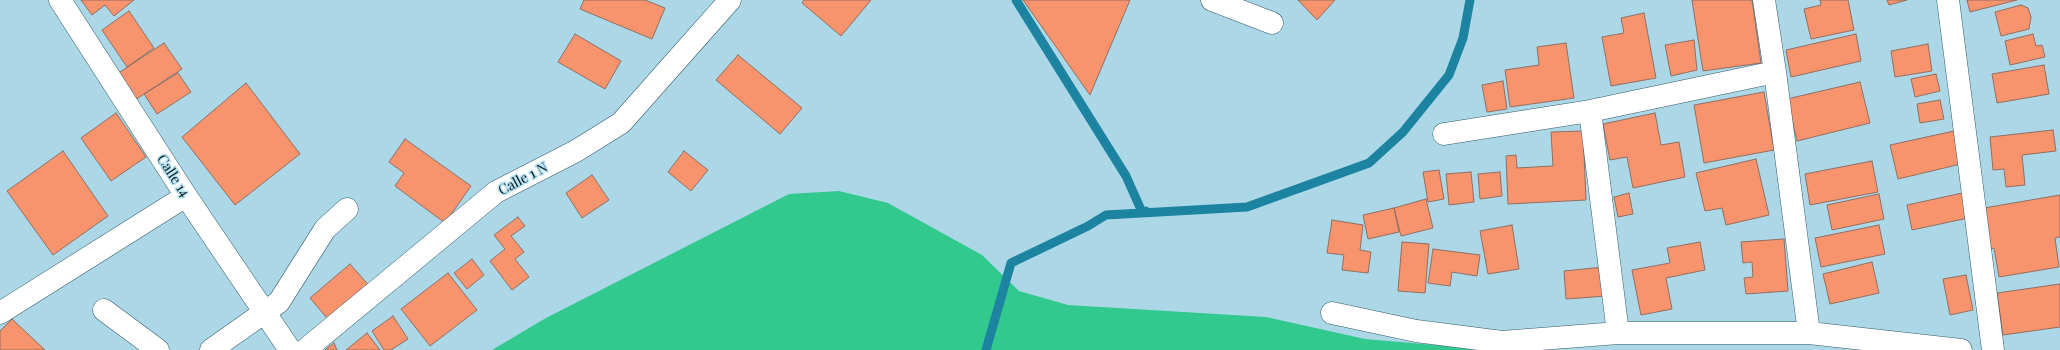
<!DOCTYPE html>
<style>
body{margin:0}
canvas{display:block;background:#acd7e7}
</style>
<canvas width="2060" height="350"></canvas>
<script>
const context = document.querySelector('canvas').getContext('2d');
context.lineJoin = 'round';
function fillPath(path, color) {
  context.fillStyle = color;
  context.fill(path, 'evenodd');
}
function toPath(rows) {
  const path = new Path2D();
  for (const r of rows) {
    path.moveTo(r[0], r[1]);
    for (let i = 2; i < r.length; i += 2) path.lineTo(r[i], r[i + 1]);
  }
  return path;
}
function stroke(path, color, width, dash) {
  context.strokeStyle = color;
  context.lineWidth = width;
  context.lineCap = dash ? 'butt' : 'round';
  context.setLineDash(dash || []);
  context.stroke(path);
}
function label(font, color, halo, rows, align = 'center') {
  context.font = font + ' "Playfair Display",serif';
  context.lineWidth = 3;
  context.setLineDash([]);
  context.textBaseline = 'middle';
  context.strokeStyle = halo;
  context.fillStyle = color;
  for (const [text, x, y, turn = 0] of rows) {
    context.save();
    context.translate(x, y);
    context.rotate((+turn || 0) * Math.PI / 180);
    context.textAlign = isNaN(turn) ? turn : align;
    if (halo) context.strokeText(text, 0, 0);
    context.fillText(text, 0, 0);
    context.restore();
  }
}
const green = toPath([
 [839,191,888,203,982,255,1019,291,1068,305,1266,317,1365,339,1493,350,492,350,546,318,789,194]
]);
const stream = toPath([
 [1016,0,1126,176,1142,212,1146,211],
 [986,350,1011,263,1088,226,1106,215,1247,207,1369,163,1403,132,1449,75,1463,38,1470,0]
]);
const building = toPath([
 [81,0,134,0,114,16,105,5,92,15,81,0],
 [584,0,645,0,665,8,652,39,580,9,584,0],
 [804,0,871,0,841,36,802,3,804,0],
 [1023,0,1130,0,1090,95,1023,0],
 [1298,0,1335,0,1317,20,1298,0],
 [1692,0,1752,0,1761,63,1703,71,1692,0],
 [1820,0,1848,0,1854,30,1811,39,1804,9,1821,5,1820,0],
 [1887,0,1907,0,1889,5,1887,0],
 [1967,0,2017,0,1970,12,1967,0],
 [2021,5,2028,8,2031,17,2029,29,2001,36,1995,12,2021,5],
 [129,11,154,48,127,67,102,30,129,11],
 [1644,13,1656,78,1611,86,1602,37,1624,33,1621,18,1644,13],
 [575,34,621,61,605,89,558,62,575,34],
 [1856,34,1861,61,1791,77,1786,50,1856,34],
 [2033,34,2036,46,2042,45,2045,57,2010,65,2005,41,2033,34],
 [1694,40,1697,70,1671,76,1665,45,1694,40],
 [164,43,182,69,135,100,117,74,164,43],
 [1566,43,1574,98,1510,107,1505,70,1539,65,1537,47,1566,43],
 [1928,44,1932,71,1895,77,1891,51,1928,44],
 [738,55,802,108,780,134,716,80,738,55],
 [2044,65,2049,94,1997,103,1992,74,2044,65],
 [178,73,191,92,157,114,144,94,178,73],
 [1936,74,1940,91,1915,97,1911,79,1936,74],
 [1503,81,1507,109,1487,112,1482,85,1503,81],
 [1860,82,1870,123,1797,141,1787,99,1860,82],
 [246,83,300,154,235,205,182,137,246,83],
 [1764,92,1774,150,1704,163,1694,105,1764,92],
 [1940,100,1944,119,1920,123,1917,104,1940,100],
 [116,113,146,157,111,181,81,138,116,113],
 [1655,113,1661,145,1679,142,1685,177,1633,188,1627,157,1610,160,1603,124,1655,113],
 [2053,130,2056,151,2022,155,2025,185,2006,187,2004,169,1993,170,1990,137,2053,130],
 [1583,131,1586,200,1508,204,1506,156,1516,155,1517,168,1553,166,1551,132,1583,131],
 [1954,131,1961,164,1898,179,1890,145,1954,131],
 [405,139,471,186,445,223,395,186,404,173,389,162,405,139],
 [63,151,108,216,53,255,7,191,63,151],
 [684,151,708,170,691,191,668,172,684,151],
 [1756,159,1769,215,1726,225,1722,208,1705,211,1696,173,1756,159],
 [1872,161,1878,192,1810,205,1805,174,1872,161],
 [1439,170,1444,199,1428,202,1423,172,1439,170],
 [1471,172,1474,202,1449,205,1446,174,1471,172],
 [1500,172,1502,196,1480,199,1478,174,1500,172],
 [592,175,609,200,582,218,566,193,592,175],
 [1967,192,1973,217,1912,230,1907,205,1967,192],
 [1629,193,1633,214,1618,217,1614,197,1629,193],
 [1879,194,1884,219,1832,230,1827,205,1879,194],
 [2060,195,2060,237,2055,238,2059,267,1999,277,1994,248,1991,249,1984,208,2060,195],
 [1426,199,1433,228,1401,236,1394,208,1426,199],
 [1394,208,1399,232,1368,239,1363,215,1394,208],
 [518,217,525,226,511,236,524,252,515,259,529,277,512,290,490,261,505,249,494,235,518,217],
 [1332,220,1363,225,1360,250,1371,252,1368,273,1342,270,1344,255,1327,253,1332,220],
 [1512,225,1519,269,1488,274,1480,231,1512,225],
 [1879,225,1885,254,1821,267,1815,238,1879,225],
 [1784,239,1788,291,1746,294,1744,278,1753,277,1752,262,1743,263,1741,242,1784,239],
 [1402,242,1429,244,1425,293,1398,291,1402,242],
 [1700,242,1705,270,1666,278,1672,309,1641,315,1632,270,1670,263,1667,248,1700,242],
 [1433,249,1480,255,1477,276,1452,272,1450,286,1428,283,1433,249],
 [472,259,484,275,467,289,454,273,472,259],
 [1872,262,1879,293,1830,304,1823,274,1872,262],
 [350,264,372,289,332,324,310,298,350,264],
 [1604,267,1606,296,1566,299,1564,271,1604,267],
 [448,273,477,310,430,346,401,309,448,273],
 [1966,275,1973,310,1950,315,1943,279,1966,275],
 [2060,284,2060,327,2003,335,1997,293,2060,284],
 [393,316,408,339,391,350,384,350,372,331,393,316],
 [12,319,45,350,0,350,0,331,12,319],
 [367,333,380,350,346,350,367,333],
 [334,343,337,350,325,350,334,343]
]);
const minor = toPath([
 [60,0,186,196,290,350],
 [1212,0,1272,23],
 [1764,0,1775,72,1809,333],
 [1948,0,1993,350],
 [1590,111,1618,333],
 [1444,134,1590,111,1775,72],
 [104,310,158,350],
 [0,313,186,196],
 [1332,313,1416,331,1502,342,1618,333,1809,333,1961,350],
 [211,350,279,302,325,229,347,209],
 [305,350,496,192,576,151,621,123,730,0]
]);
const streetNames = [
 ["Calle 14",173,176,57],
 ["Calle 1 N",523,179,-28]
];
fillPath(green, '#32c98e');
stroke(stream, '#1c84a1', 9);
fillPath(building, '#f7946e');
stroke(building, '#926e61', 1);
stroke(minor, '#325a68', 23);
stroke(minor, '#fff', 22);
label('14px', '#0a1a20', '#b8e4f4', streetNames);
</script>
